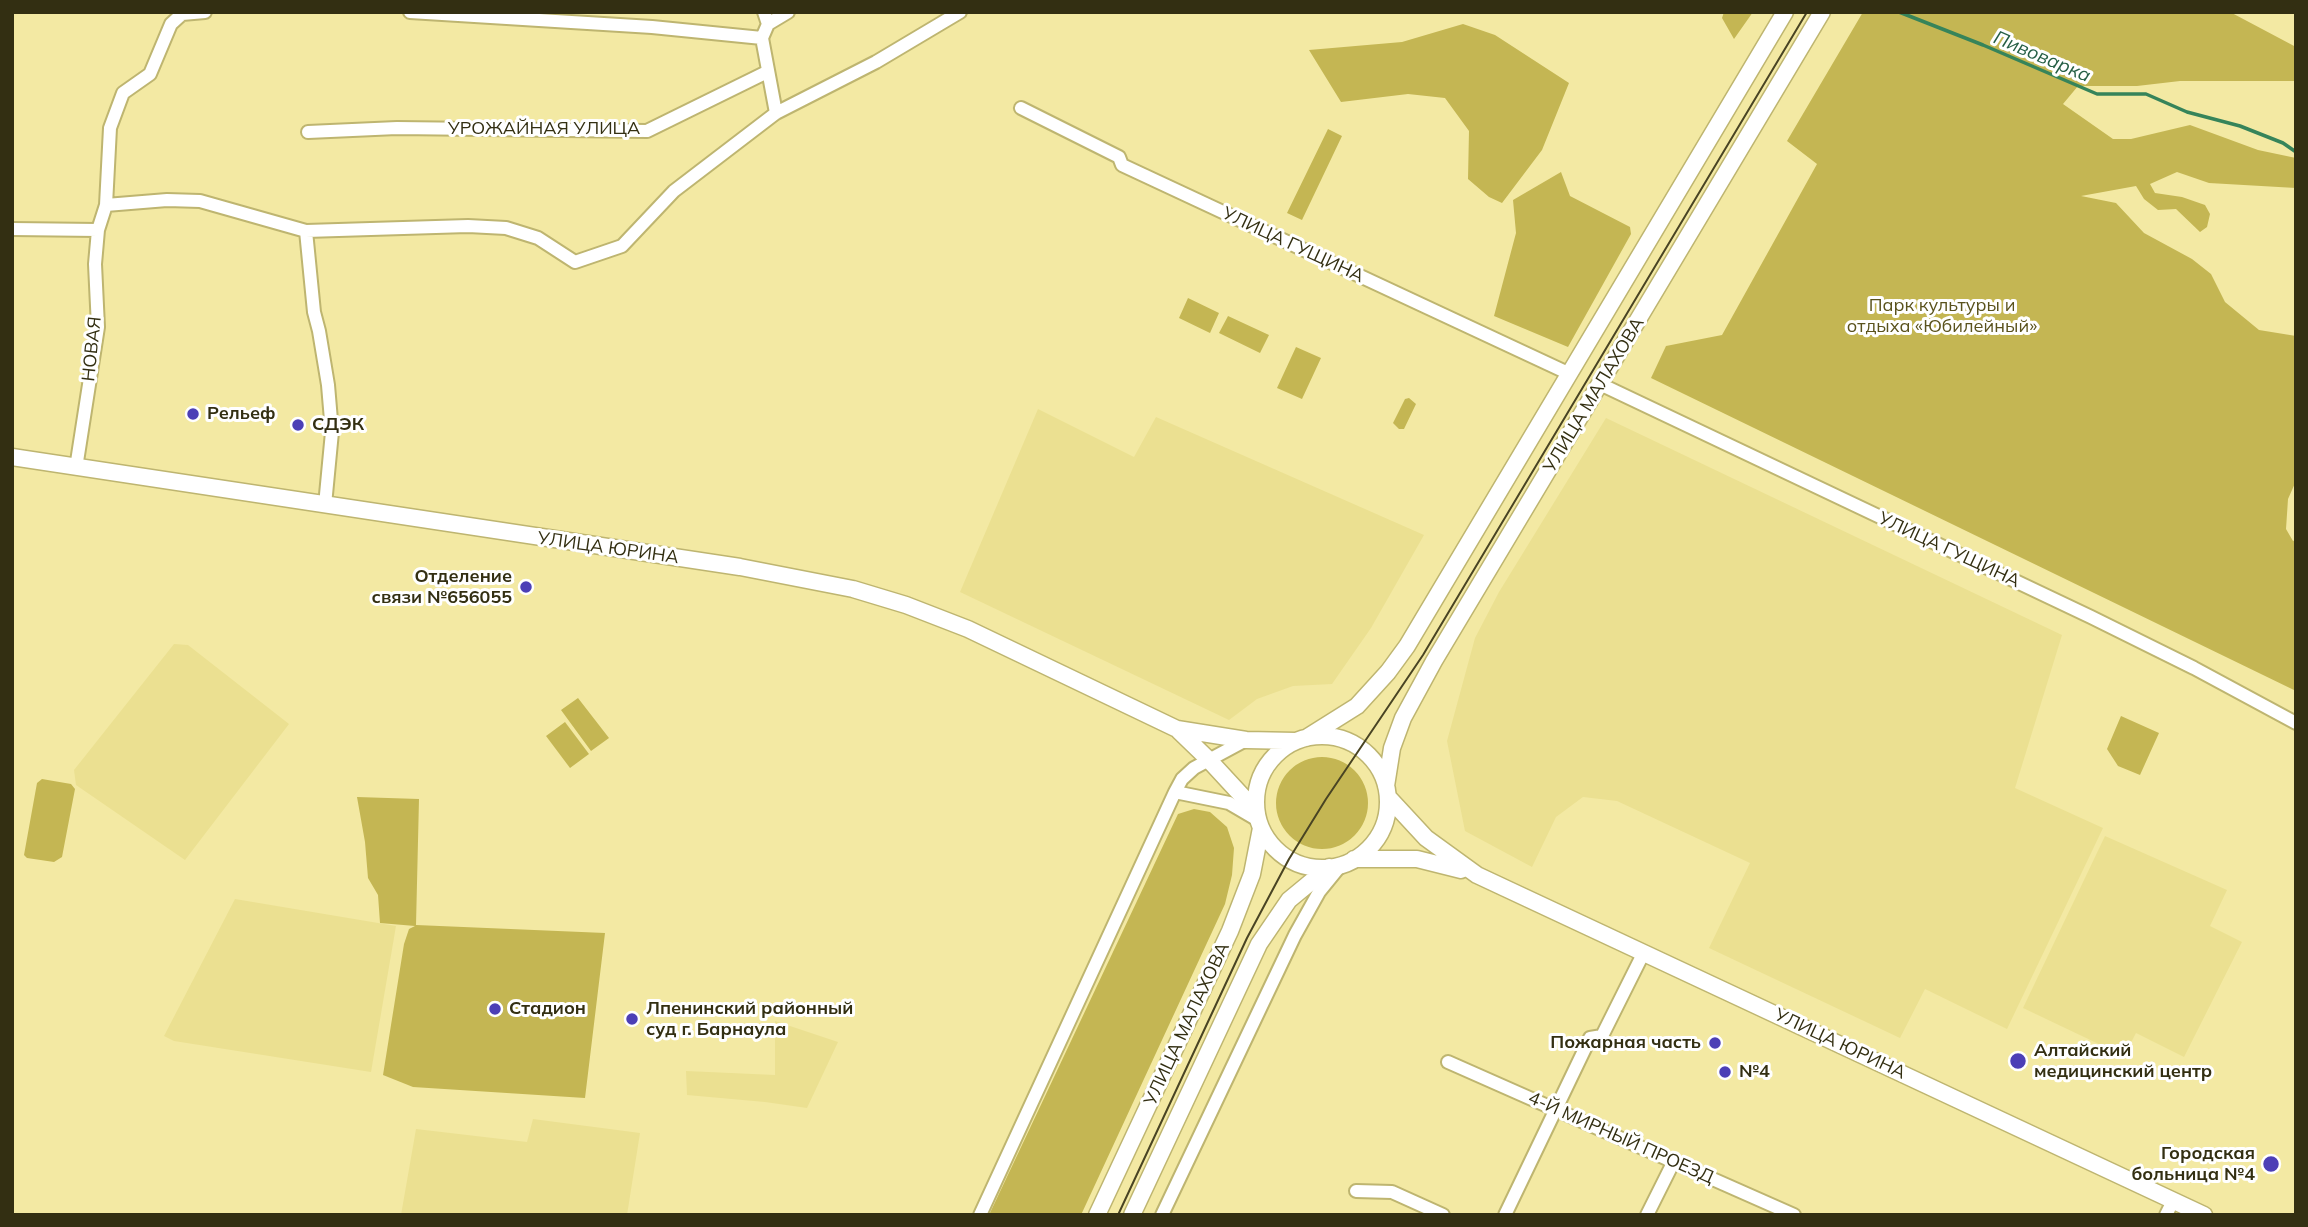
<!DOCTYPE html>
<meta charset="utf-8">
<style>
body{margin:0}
#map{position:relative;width:2308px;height:1227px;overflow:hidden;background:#f3e9a3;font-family:Mulish,sans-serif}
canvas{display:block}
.frame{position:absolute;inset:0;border:14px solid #332f12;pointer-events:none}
</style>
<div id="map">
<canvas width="2308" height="1227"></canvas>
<div class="frame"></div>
</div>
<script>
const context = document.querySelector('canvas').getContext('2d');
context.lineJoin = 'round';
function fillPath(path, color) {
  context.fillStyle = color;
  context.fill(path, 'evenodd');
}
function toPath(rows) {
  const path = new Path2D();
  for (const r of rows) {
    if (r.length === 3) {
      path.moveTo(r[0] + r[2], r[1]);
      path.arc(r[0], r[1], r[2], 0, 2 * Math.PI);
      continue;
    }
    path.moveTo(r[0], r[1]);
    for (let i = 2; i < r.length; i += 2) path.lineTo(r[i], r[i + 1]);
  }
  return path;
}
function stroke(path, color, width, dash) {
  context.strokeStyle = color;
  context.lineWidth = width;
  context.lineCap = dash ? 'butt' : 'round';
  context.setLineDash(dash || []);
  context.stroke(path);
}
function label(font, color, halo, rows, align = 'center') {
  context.font = font + ' Mulish,sans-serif';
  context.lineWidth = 6;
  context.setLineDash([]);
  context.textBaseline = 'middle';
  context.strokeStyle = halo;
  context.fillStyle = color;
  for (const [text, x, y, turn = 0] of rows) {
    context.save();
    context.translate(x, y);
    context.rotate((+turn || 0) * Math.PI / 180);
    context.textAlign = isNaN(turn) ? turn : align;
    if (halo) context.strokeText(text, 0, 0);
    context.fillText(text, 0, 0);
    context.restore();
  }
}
const built = toPath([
 [1038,409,1134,457,1156,417,1424,535,1371,628,1332,684,1293,686,1257,699,1229,720,960,592],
 [1606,418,2062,635,2015,788,2103,828,2007,1029,1925,989,1900,1038,1709,948,1750,863,1617,801,1583,797,1556,817,1532,867,1465,831,1447,741,1475,638,1499,592],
 [174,644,188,645,289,724,185,860,76,785,74,770],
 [2105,836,2227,890,2210,926,2242,942,2184,1057,2136,1033,2124,1056,2023,1008],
 [235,899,396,926,371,1072,174,1041,164,1036],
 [775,1021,838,1042,807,1108,765,1102,687,1095,686,1071,775,1075],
 [533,1119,640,1133,627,1215,401,1215,416,1129,527,1142]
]);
const green = toPath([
 [1724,12,1753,12,1734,39,1722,18],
 [1863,12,2230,12,2296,47,2296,81,2180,81,2137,86,2078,86,2063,104,2113,139,2131,139,2190,125,2258,150,2296,158,2296,188,2209,183,2177,172,2150,184,2155,193,2182,197,2205,205,2210,214,2207,227,2200,232,2176,209,2158,210,2144,199,2136,186,2081,196,2116,203,2144,233,2192,259,2211,274,2225,302,2259,330,2296,336,2296,481,2288,499,2286,529,2293,541,2296,540,2296,691,1651,378,1666,346,1722,335,1817,164,1787,141],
 [1463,24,1495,35,1569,83,1542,150,1502,203,1489,197,1468,179,1469,131,1445,98,1408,94,1341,102,1309,50,1402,42],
 [1328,129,1342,136,1302,220,1287,213],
 [1561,172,1570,196,1630,227,1631,234,1568,347,1494,316,1516,233,1513,200],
 [1188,298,1219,313,1210,333,1179,318],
 [1228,316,1269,335,1260,353,1219,333],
 [1296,347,1321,358,1302,399,1277,388],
 [1409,398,1416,404,1404,429,1399,429,1393,423,1405,399],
 [578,698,609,738,591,751,561,710],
 [2121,716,2159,733,2140,775,2118,766,2107,749],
 [565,722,589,754,570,768,546,736],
 [1322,803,46],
 [42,779,71,784,75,789,62,857,54,862,27,858,24,855,37,783],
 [357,797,419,799,416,925,605,933,585,1098,413,1087,383,1075,404,944,409,929,415,926,380,923,378,895,368,878,365,842],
 [1194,809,1210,812,1227,827,1234,848,1232,875,1225,904,1081,1215,989,1215,1178,814]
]);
const stream = toPath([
 [1899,12,1983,45,2097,94,2146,94,2187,112,2240,126,2283,143,2296,152]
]);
const minor = toPath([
 [410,12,652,27,762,38],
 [764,12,768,24,762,38,776,113],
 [768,24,788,12],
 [1021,108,1119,157,1122,165,1570,374],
 [308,132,397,128,647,131,767,72],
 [106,205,110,128,123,93,150,74,171,24,182,14,205,12],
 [12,229,98,230,106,205,167,200,200,201,306,231,468,226,506,228,538,238,575,262,622,246,674,191,776,113,876,62,960,12],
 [306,231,314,312,319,331,328,385,332,432,325,505],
 [1600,384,2091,617,2194,668,2296,723],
 [76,468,98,327,95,264,98,230],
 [1175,792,1229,803,1258,820],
 [1448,1062,1794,1215],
 [1356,1191,1392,1192,1443,1215],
 [980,1215,1175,792,1182,779,1194,768,1246,740],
 [1162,1215,1295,935,1319,892,1341,865],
 [1505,1215,1590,1038,1602,1036,1643,954],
 [1647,1215,1673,1163],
 [2166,1215,2173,1201]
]);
const major = toPath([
 [12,457,740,567,853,589,906,605,968,629,1177,729,1246,740,1296,741],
 [1179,731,1208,759,1256,811],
 [1322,802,66],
 [1306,738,1357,706,1388,672,1407,646,1785,12],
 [1386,786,1392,748,1403,718,1434,661,1822,12],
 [1388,797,1426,838,1477,875,2204,1215],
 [1354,859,1417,859,1461,870],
 [1097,1215,1230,931,1252,874,1261,828],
 [1132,1215,1259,944,1289,900,1329,867]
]);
const tram = toPath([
 [1118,1215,1247,938,1289,859,1326,799,1423,655,1807,12]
]);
const markers = [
 [193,414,7,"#4c3fb6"],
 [298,425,7,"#4c3fb6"],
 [526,587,7,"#4c3fb6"],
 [495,1009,7,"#4c3fb6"],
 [632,1019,7,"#4c3fb6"],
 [1715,1043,7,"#4c3fb6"],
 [2018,1061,9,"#4c3fb6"],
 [1725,1072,7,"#4c3fb6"],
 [2271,1164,9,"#4c3fb6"]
];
const streetNames = [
 ["УРОЖАЙНАЯ УЛИЦА",544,129],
 ["УЛИЦА ГУЩИНА",1293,245,25],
 ["НОВАЯ",92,349,-84],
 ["УЛИЦА МАЛАХОВА",1594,395,-59],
 ["УЛИЦА ЮРИНА",608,548,8],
 ["УЛИЦА ГУЩИНА",1949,550,25],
 ["УЛИЦА МАЛАХОВА",1187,1024,-65],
 ["УЛИЦА ЮРИНА",1840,1044,25],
 ["4-Й МИРНЫЙ ПРОЕЗД",1621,1138,24]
];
const parkNames = [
 ["Парк культуры и",1942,306],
 ["отдыха «Юбилейный»",1942,327]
];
const poiNames = [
 ["Рельеф",207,414],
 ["СДЭК",312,425],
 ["Отделение",512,577,"right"],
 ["связи №656055",512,598,"right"],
 ["Стадион",509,1009],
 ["Лпенинский районный",646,1009],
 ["суд г. Барнаула",646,1030],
 ["Пожарная часть",1701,1043,"right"],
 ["Алтайский",2034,1051],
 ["медицинский центр",2034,1072],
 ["№4",1739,1072],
 ["Городская",2255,1154,"right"],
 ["больница №4",2255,1175,"right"]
];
const waterNames = [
 ["Пивоварка",2042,57,23]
];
fillPath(built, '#ebe091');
fillPath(green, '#c4b653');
stroke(stream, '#36845a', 3.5);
stroke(minor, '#beb570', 16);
stroke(major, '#beb570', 19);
stroke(minor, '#fff', 12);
stroke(major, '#fff', 16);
stroke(tram, '#494423', 2);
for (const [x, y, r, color] of markers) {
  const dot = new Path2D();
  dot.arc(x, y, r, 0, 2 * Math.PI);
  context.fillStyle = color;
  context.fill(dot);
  stroke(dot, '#fff', 2.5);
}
label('18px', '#332f12', '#fff', streetNames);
label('18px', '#5a521c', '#fff', parkNames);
label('bold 18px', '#332f12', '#fff', poiNames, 'left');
label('italic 19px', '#265f46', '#fff', waterNames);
</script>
